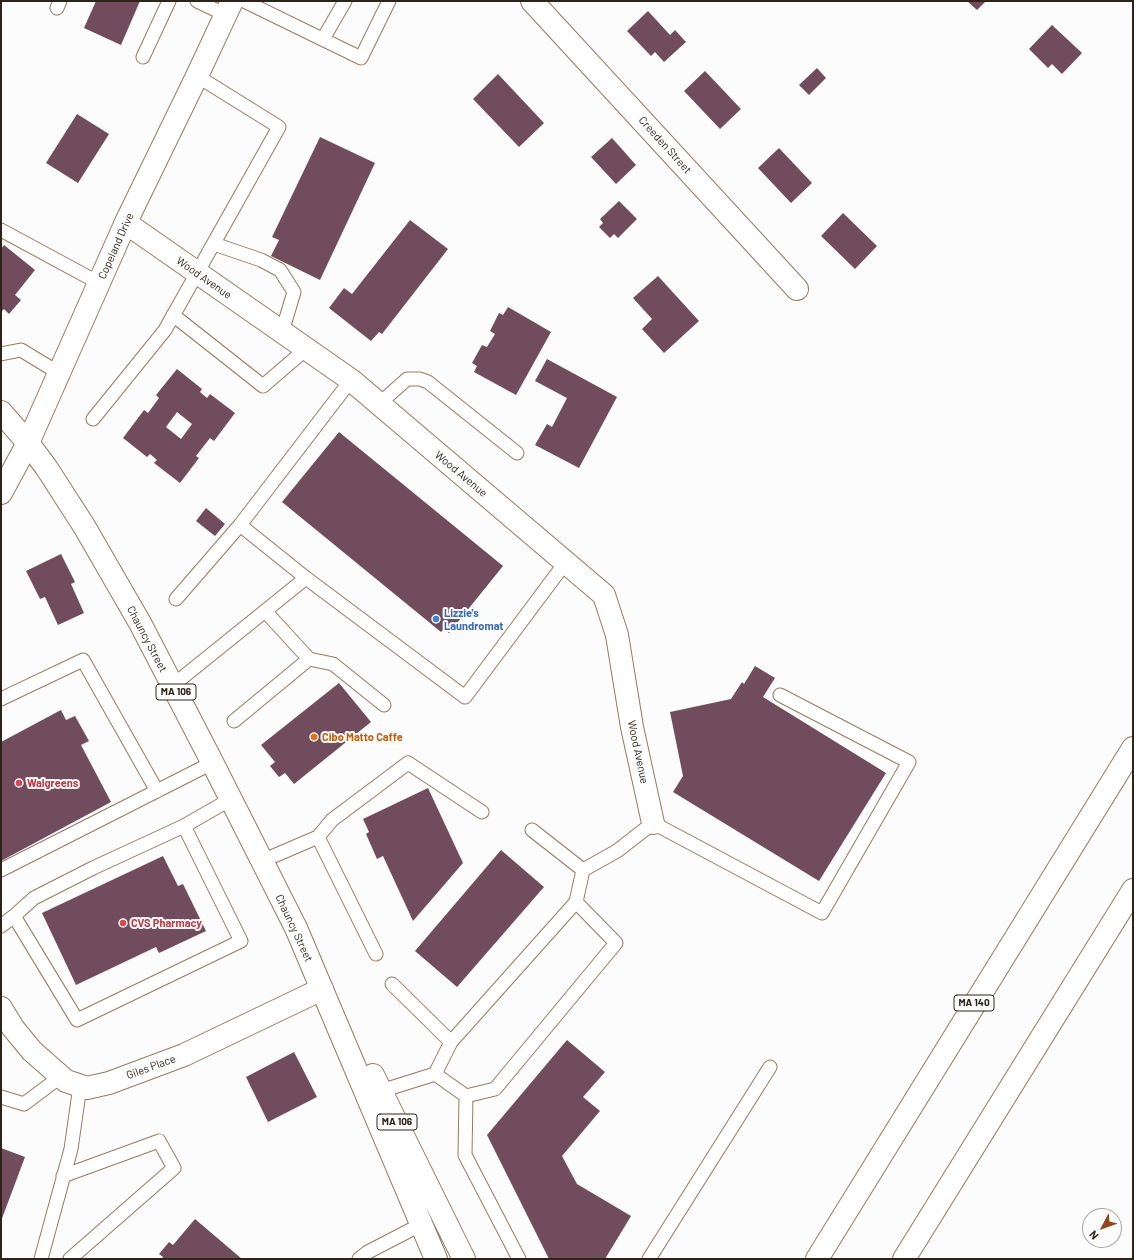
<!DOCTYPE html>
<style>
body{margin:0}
#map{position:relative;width:1134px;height:1260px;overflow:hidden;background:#fcfcfc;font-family:Barlow,sans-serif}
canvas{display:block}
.frame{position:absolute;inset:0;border:2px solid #2d2419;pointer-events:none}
.north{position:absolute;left:1082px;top:1208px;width:40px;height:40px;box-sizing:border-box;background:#fcfcfc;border:1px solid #a9a6a1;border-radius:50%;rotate:229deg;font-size:11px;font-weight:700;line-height:16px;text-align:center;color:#2d2419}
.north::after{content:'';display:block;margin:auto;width:14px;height:18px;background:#8d491d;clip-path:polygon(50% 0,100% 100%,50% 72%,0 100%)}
</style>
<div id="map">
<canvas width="1134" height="1260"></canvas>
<div class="frame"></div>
<div class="north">N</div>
</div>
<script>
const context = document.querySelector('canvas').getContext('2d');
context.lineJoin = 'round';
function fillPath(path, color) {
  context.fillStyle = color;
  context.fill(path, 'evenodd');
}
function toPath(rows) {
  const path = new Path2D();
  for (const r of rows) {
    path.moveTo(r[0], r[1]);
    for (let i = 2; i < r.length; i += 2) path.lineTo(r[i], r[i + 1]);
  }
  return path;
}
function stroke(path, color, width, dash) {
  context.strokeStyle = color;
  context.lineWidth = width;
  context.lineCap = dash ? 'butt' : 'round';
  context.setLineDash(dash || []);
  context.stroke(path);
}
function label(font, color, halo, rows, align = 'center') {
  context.font = font + ' Barlow,sans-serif';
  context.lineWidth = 4;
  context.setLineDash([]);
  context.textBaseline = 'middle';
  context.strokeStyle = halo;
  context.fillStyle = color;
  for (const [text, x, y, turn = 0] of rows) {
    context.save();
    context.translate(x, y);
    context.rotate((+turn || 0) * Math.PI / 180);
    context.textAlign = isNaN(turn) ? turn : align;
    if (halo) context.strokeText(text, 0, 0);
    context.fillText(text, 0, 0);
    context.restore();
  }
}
const building = toPath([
 [96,1,140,1,121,45,84,28],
 [967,1,986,1,977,10],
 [648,11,670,35,675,30,686,42,664,62,655,52,651,56,627,31],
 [1052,25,1082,53,1062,74,1052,64,1048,68,1029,49],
 [817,68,826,78,809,95,799,85],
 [705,71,741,109,720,129,684,91],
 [498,74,544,123,519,147,473,99],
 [77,114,109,134,78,183,46,163],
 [320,137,375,163,320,280,271,256,279,240,272,237],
 [612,138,636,165,616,184,591,157],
 [779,148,812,183,791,203,758,168],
 [619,201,637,219,618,238,614,234,610,238,599,227,603,223,600,219],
 [843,213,877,246,855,269,821,236],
 [410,220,448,249,382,334,379,332,371,341,329,308,344,288,352,294],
 [4,245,35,270,15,295,21,300,9,314,4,309,1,312,1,249],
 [658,276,699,321,664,353,642,329,652,319,633,298],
 [508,307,551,332,516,395,474,372,477,366,472,363,482,345,487,347,495,334,490,331,499,313,503,315],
 [547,359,617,397,579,468,535,445,547,424,552,427,567,398,535,381],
 [177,369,202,389,200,392,207,398,210,394,235,413,214,441,210,438,196,456,199,458,180,483,154,463,157,460,150,454,147,457,123,438,144,410,148,413,159,398,156,395],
 [177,412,192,424,181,439,166,427],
 [339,432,503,566,449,633,444,629,441,632,282,502],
 [206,508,225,524,215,536,196,521],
 [61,554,75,582,71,584,84,613,58,625,45,597,40,599,26,571],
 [755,666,775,678,763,697,886,773,819,881,673,792,683,776,670,712,731,699,742,682,744,684],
 [339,683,371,722,294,784,285,773,279,777,270,766,275,762,261,745],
 [61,710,66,720,75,716,89,741,81,745,111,802,1,861,1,742],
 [428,788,463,863,413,921,383,856,377,859,366,834,369,832,363,819],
 [501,850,544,887,457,987,415,951],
 [163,856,178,886,183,884,206,931,159,953,156,947,76,985,42,913],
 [567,1040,605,1072,583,1097,600,1111,562,1156,577,1184,631,1216,605,1259,549,1259,487,1135],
 [294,1052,317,1097,268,1122,246,1077],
 [1,1148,25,1157,1,1221],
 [195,1219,242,1259,162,1259,163,1257,159,1254,169,1242,173,1245]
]);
const service = toPath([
 [197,1,226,15],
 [244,1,361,58,389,1],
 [57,8,60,1],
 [323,39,345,1],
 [143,57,169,1],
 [1,230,99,283],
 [214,244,261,260,280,270,294,292,282,332],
 [173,315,263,386,306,349],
 [1,354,21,350,59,373],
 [379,404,407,379,420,379,428,382,517,453],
 [93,419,165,330,279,127,197,76],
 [240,525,306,578],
 [176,599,240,525,351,380],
 [309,659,333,664,384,705],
 [172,686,306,578,465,697,565,563],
 [1,699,83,660,157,791],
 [234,721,309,659,265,611],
 [532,830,583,870,576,902],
 [318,837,332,820,408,763,482,812],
 [262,861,318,837,376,954],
 [1,870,212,763],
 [583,870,617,851,653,823,822,913,909,762,780,695],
 [14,916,34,898,93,868,184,826],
 [1,926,14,916,77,1020,241,941,184,826,231,799],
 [392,984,451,1042],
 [381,1091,435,1074,451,1042,576,902,616,943,495,1089,466,1096,435,1074],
 [466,1096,465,1155,519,1259],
 [1,1097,24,1104,60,1077],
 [63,1176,159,1141,174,1168,70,1259],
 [41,1259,71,1149,80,1086],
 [359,1259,368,1252,422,1224],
 [649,1259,770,1067]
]);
const minor = toPath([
 [532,1,797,289],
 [126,223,351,380,604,595,617,635,632,727,653,823],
 [1,1008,13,1028,32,1051,66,1081,87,1088,109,1083,184,1055,322,989]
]);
const secondary = toPath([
 [1,493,28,443,126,222,197,76,232,1]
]);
const primary = toPath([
 [1,412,28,443,46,467,84,526,140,623,208,754,296,928,436,1259],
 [373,1075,464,1259]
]);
const trunk = toPath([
 [817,1259,1133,748],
 [904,1259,1133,890]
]);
const markers = [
 [436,619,4,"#3f7fe0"],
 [314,737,4,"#e8710a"],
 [19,783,4,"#e0444e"],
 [123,923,4,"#e0444e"]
];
const shields = [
 [176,692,40],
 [974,1003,40],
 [397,1122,40]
];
const shieldNames = [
 ["MA 106",176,692],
 ["MA 140",974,1003],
 ["MA 106",397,1122]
];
const streetNames = [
 ["Creeden Street",665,145,48],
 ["Copeland Drive",116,246,-66],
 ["Wood Avenue",204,278,35],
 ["Wood Avenue",461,474,40],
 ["Chauncy Street",147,639,62],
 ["Wood Avenue",638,752,78],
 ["Chauncy Street",294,928,65],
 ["Giles Place",151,1067,-20]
];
const shopNames = [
 ["Lizzie's",444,613],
 ["Laundromat",444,626]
];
const foodNames = [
 ["Cibo Matto Caffe",322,737]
];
const healthNames = [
 ["Walgreens",27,783],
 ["CVS Pharmacy",131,923]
];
fillPath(building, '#714c5c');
stroke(service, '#937c60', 15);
stroke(minor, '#937c60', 24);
stroke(secondary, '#937c60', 24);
stroke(primary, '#937c60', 24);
stroke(trunk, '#937c60', 24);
stroke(service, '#fff', 13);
stroke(minor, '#fff', 22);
stroke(secondary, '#fff', 22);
stroke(primary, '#fff', 22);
stroke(trunk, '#fff', 22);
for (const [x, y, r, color] of markers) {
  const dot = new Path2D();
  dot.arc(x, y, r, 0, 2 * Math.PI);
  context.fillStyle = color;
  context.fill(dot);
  stroke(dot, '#fcfcfc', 1.5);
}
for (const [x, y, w] of shields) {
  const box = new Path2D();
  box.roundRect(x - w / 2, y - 8, w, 16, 3);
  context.fillStyle = '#fcfcfc';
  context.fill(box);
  stroke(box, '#2d2419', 1);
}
label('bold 10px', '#2d2419', null, shieldNames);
label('11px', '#2d2419', '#fcfcfc', streetNames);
label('bold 11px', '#366cbe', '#fcfcfc', shopNames, 'left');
label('bold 11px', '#c56008', '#fcfcfc', foodNames, 'left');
label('bold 11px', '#be3a42', '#fcfcfc', healthNames, 'left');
</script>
